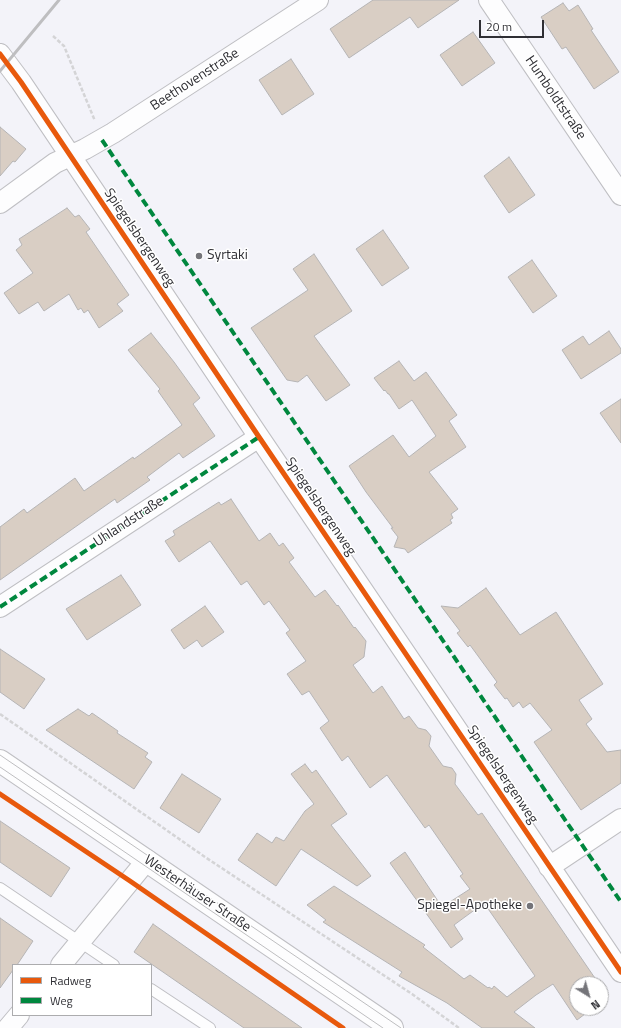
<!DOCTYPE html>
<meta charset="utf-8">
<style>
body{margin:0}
#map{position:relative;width:621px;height:1028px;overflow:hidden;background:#f3f3f9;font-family:"Titillium Web",sans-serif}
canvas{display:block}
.legend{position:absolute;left:12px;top:964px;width:140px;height:52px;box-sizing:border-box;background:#fff;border:1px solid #acacae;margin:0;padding:5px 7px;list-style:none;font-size:12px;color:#2f2f34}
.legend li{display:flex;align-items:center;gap:8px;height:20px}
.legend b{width:20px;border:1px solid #acacae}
.north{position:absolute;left:569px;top:976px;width:40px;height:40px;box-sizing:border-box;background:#fff;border:1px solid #acacae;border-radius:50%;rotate:143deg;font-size:11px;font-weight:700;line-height:16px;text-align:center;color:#2f2f34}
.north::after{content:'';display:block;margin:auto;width:14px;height:18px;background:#747479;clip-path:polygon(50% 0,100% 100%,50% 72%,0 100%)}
.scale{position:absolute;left:479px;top:20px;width:65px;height:18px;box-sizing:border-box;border:2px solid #2f2f34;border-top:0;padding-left:5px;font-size:12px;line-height:14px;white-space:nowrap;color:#2f2f34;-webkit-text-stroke:3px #fff;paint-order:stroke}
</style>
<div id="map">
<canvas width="621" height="1028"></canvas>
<ul class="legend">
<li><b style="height:5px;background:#e8590c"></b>Radweg</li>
<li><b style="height:5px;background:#00873e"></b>Weg</li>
</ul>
<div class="north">N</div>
<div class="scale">20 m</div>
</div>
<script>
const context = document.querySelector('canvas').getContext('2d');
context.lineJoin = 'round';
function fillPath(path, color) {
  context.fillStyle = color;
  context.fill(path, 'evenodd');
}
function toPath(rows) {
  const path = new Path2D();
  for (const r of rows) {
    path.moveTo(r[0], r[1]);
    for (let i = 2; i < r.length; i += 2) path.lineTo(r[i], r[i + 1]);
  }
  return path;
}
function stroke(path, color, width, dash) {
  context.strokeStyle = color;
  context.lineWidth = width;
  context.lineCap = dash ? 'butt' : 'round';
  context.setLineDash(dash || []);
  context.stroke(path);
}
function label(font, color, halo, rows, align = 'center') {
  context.font = font + ' "Titillium Web",sans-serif';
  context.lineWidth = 3;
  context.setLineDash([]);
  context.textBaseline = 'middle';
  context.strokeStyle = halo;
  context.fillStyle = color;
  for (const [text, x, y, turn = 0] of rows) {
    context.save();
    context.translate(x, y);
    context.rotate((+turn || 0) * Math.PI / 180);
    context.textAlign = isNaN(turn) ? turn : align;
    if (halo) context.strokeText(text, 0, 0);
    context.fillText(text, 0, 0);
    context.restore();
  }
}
const building = toPath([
 [373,0,459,0,418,28,410,17,349,58,330,29,373,0],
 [563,3,569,11,578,5,593,29,591,30,619,72,594,89,566,47,562,49,541,17,563,3],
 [473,32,495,63,462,86,440,55,473,32],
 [291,59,314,94,282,115,259,80,291,59],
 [0,127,26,149,15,162,13,161,0,176,0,127],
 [509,157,535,195,509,213,484,176,509,157],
 [67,208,75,217,79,215,90,229,86,232,129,295,117,304,123,311,99,328,88,310,84,313,81,308,78,310,69,294,44,311,38,302,19,314,4,293,33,273,16,250,22,245,19,239,67,208],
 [383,230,409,268,382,286,356,249,383,230],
 [314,254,352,311,314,336,350,385,326,401,307,375,298,382,287,380,251,328,308,290,293,269,314,254],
 [532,260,557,296,533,313,508,277,532,260],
 [609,331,621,349,621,353,581,379,562,350,583,336,589,345,609,331],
 [151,333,174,362,200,398,193,404,215,436,183,458,179,453,147,477,150,480,117,503,115,499,0,580,0,527,24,509,27,513,75,478,84,491,133,457,134,459,182,425,158,391,160,389,128,350,151,333],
 [399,361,414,381,426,372,457,415,449,421,466,447,429,472,458,509,451,514,453,518,450,520,452,523,408,553,405,549,394,547,398,537,391,528,393,528,366,492,349,466,393,435,409,457,436,436,412,400,399,409,389,394,388,394,385,390,384,391,374,378,399,361],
 [621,399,621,443,600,413,621,399],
 [231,499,259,541,270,533,279,546,283,543,294,558,289,562,315,597,325,590,337,606,338,605,354,628,355,627,366,641,364,657,353,665,373,693,382,686,404,719,409,716,418,728,426,730,431,736,429,746,443,766,452,768,456,774,455,784,478,815,482,813,599,984,577,984,577,1008,593,1008,577,1020,553,984,536,995,514,1012,535,1028,482,1028,447,1003,399,976,402,972,323,922,326,920,307,905,334,886,425,945,423,947,464,979,470,975,488,988,489,987,492,989,494,986,507,997,535,976,484,903,454,925,463,939,451,948,390,863,405,852,442,907,470,889,460,876,463,874,429,825,425,828,387,775,370,788,348,756,342,761,320,728,329,721,309,691,302,695,287,674,306,661,286,633,290,630,269,601,264,605,247,581,241,585,210,541,179,562,165,541,175,535,173,531,219,502,221,505,231,499],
 [121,575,130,588,141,605,87,640,66,609,121,575],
 [486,588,520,635,556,612,603,684,579,700,592,719,586,724,607,752,621,750,621,783,581,810,534,742,552,730,530,703,523,708,519,702,513,707,507,698,505,699,494,685,497,682,470,645,468,647,457,633,460,631,441,606,458,608,486,588],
 [205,606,224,632,202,647,197,640,184,649,171,630,205,606],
 [0,649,45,679,24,709,0,692,0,649],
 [78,709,89,716,92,713,118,731,117,733,148,753,145,757,152,762,134,789,46,730,78,709],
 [305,764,312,773,316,770,347,814,331,825,371,876,357,886,301,849,276,886,238,860,257,833,272,843,276,837,284,841,305,811,314,804,291,774,305,764],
 [182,774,221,799,199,833,160,808,182,774],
 [0,821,70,868,51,897,0,862,0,821],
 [0,918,33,941,17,965,13,965,13,970,0,988,0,918],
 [153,924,220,971,302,1028,244,1028,134,952,153,924],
 [601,987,608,998,601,1003,601,987]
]);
const path = toPath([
 [53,36,64,46,95,121],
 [0,714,205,857,412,994,459,1028]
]);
const service = toPath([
 [0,888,114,965],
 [151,989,210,1028]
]);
const minor = toPath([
 [489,0,621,195],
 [0,54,21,82,259,437,621,972],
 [0,203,55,163,85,149,113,133,318,0],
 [0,607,259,437],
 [549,867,621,819],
 [61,965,147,860],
 [8,1028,19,1015]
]);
const tertiary = toPath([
 [0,761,392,1028]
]);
const tram = toPath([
 [0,755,401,1028],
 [0,767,383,1028]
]);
const rail = toPath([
 [0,71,59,0]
]);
const quiet = toPath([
 [102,140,621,902],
 [0,607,259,437]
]);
const cycleway = toPath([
 [0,54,21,82,259,437,621,972],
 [0,794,130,881,343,1028]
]);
const markers = [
 [199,256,4,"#747479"],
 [530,906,4,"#747479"]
];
const streetNames = [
 ["Beethovenstraße",195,80,-33],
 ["Humboldtstraße",555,98,56],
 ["Spiegelsbergenweg",139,238,56],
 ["Spiegelsbergenweg",320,507,56],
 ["Uhlandstraße",129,522,-33],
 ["Spiegelsbergenweg",502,775,56],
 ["Westerhäuser Straße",197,894,34]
];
const poiNames = [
 ["Syrtaki",207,256],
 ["Spiegel-Apotheke",522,906,"right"]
];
fillPath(building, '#d9cec4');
stroke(building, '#b5b4b5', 1);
stroke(service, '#bfbfc3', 12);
stroke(minor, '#bfbfc3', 22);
stroke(tertiary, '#bfbfc3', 24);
stroke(path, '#d4d4d6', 2.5, [4, 2]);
stroke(service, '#fdfdfe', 10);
stroke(minor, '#fdfdfe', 20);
stroke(tertiary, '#fdfdfe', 22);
stroke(tram, '#bebec0', 1);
stroke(rail, '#bebec0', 3);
stroke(quiet, '#00873e', 4, [8, 4]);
stroke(cycleway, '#e8590c', 5);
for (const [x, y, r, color] of markers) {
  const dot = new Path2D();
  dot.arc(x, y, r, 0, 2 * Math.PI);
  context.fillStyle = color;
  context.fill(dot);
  stroke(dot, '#fff', 1.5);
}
label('14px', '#2f2f34', '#fff', streetNames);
label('14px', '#2f2f34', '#fff', poiNames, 'left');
</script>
